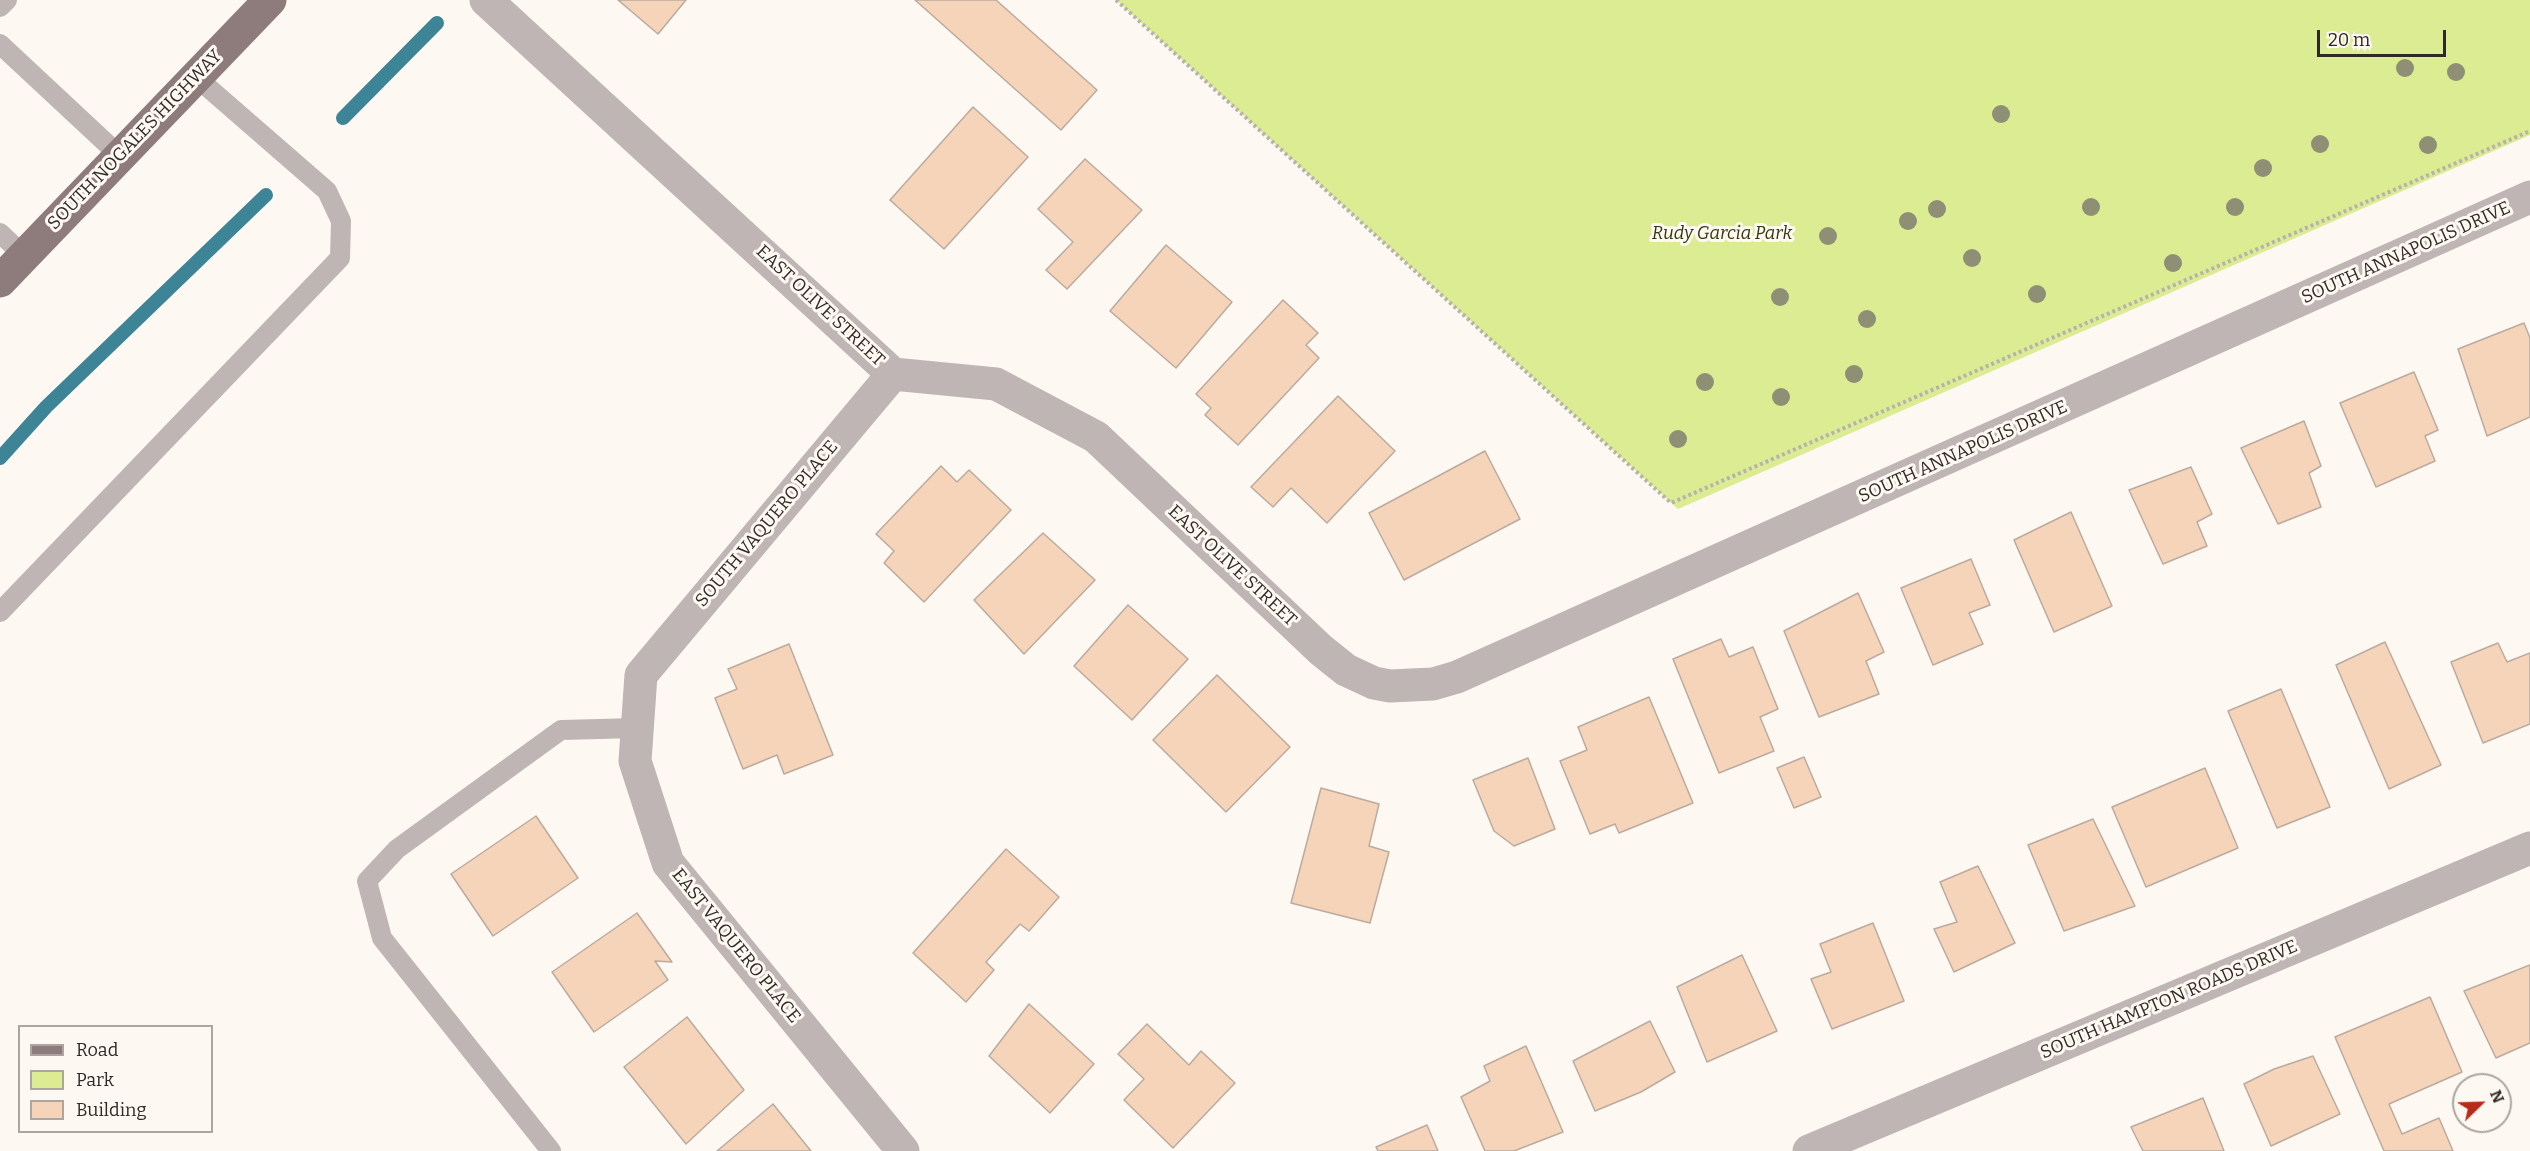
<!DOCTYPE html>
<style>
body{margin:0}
#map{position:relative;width:2530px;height:1151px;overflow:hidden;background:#fef8f2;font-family:Bitter,serif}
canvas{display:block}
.legend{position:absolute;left:18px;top:1025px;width:195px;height:108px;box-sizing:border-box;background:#fef8f2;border:2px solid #aca6a0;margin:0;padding:8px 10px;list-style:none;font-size:18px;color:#302a25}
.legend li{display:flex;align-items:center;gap:12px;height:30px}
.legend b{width:30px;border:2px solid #aca6a0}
.north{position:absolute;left:2452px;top:1073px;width:60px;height:60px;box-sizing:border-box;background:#fef8f2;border:2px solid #aca6a0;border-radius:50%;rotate:67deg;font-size:16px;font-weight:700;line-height:24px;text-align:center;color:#302a25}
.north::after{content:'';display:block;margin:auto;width:21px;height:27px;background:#b82b1a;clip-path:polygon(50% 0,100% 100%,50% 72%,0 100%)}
.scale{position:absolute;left:2317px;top:30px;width:129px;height:27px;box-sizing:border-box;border:3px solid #302a25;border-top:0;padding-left:8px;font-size:18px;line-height:21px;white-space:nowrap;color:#302a25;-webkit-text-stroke:4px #fef8f2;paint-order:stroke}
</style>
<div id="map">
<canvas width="2530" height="1151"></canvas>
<ul class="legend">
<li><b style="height:8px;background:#8d7c7b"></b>Road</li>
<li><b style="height:16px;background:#dbec92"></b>Park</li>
<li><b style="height:16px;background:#f5d4b9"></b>Building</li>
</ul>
<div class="north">N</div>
<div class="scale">20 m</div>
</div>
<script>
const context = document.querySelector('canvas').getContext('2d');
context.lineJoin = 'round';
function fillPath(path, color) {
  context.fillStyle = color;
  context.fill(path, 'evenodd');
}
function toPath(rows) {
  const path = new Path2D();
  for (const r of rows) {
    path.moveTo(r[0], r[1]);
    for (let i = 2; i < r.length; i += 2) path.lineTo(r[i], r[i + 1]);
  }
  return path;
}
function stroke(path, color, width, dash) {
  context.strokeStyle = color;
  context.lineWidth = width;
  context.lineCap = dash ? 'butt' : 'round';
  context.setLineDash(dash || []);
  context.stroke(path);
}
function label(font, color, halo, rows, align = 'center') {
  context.font = font + ' Bitter,serif';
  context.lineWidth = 6;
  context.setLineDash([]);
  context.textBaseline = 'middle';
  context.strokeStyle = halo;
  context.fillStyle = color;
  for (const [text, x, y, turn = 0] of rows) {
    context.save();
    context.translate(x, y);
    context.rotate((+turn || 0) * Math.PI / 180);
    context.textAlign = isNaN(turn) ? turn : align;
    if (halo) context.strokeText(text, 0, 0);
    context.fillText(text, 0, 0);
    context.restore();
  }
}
const green = toPath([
 [1116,0,2530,0,2530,135,1678,509]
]);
const stream = toPath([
 [343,118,437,23],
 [0,458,46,407,266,195]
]);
const building = toPath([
 [618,0,686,0,658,34,618,0],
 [915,0,996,0,1097,90,1061,130,915,0],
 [973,107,1028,157,944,249,890,200,973,107],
 [1085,159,1142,210,1067,289,1046,270,1073,242,1038,209,1085,159],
 [1166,245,1232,302,1176,368,1110,311,1166,245],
 [1283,300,1318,333,1306,345,1319,358,1238,445,1205,415,1211,408,1196,394,1283,300],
 [2524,323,2530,338,2530,417,2487,436,2458,349,2524,323],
 [2414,372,2438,430,2425,436,2435,461,2376,487,2340,403,2414,372],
 [1338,396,1395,451,1327,523,1291,488,1273,507,1251,487,1338,396],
 [2304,421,2321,466,2309,473,2321,507,2278,524,2241,448,2304,421],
 [1485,451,1520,519,1404,580,1369,513,1485,451],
 [941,466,957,482,969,470,1011,510,924,602,884,563,894,551,876,534,941,466],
 [2191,467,2212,514,2197,522,2207,546,2163,564,2129,490,2191,467],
 [2071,512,2112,606,2054,632,2014,540,2071,512],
 [1043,533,1095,580,1024,654,974,600,1043,533],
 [1971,559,1990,605,1969,613,1983,644,1933,665,1901,588,1971,559],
 [1858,593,1884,652,1866,661,1879,694,1819,717,1784,631,1858,593],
 [1128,605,1188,659,1132,720,1074,666,1128,605],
 [1721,639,1729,657,1753,647,1778,709,1760,717,1774,751,1719,773,1673,659,1721,639],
 [2385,642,2441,765,2389,789,2336,665,2385,642],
 [2498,643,2507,662,2530,653,2530,724,2483,743,2451,662,2498,643],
 [789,644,833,755,784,774,777,755,743,769,715,698,737,689,728,669,789,644],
 [1217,675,1290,747,1226,812,1153,740,1217,675],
 [2281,689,2330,807,2277,828,2228,711,2281,689],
 [1649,697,1693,803,1619,833,1615,824,1590,834,1560,761,1587,750,1578,727,1649,697],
 [1804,757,1821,797,1794,808,1777,768,1804,757],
 [1528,758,1555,829,1514,846,1494,831,1473,780,1528,758],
 [2205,768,2238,848,2146,887,2112,807,2205,768],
 [1321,788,1379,804,1369,846,1389,852,1370,923,1291,903,1321,788],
 [536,816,578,878,493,936,451,874,536,816],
 [2093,819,2135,906,2064,931,2028,845,2093,819],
 [1006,849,1059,897,1029,931,1020,924,986,962,994,970,966,1002,913,953,1006,849],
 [1978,866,2015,943,1954,972,1934,929,1957,922,1940,882,1978,866],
 [637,913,672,962,655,961,668,980,594,1032,552,972,637,913],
 [1873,923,1904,1001,1832,1029,1811,979,1831,972,1820,944,1873,923],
 [1742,955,1777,1031,1707,1062,1677,987,1742,955],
 [2530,965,2530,1043,2496,1058,2464,991,2530,965],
 [2430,997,2462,1072,2389,1104,2402,1134,2439,1118,2453,1151,2384,1151,2335,1037,2430,997],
 [1029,1004,1094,1064,1050,1113,989,1056,1029,1004],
 [687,1017,744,1090,686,1144,624,1067,687,1017],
 [1650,1021,1675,1072,1641,1092,1595,1111,1573,1061,1650,1021],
 [1147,1024,1189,1065,1201,1051,1235,1083,1173,1148,1124,1100,1144,1079,1118,1054,1147,1024],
 [1526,1046,1563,1132,1514,1151,1485,1151,1461,1097,1490,1081,1484,1066,1526,1046],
 [2313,1056,2340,1114,2271,1146,2244,1084,2274,1069,2313,1056],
 [2203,1098,2224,1151,2143,1151,2131,1127,2203,1098],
 [773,1104,811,1151,717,1151,773,1104],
 [1427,1125,1438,1151,1378,1151,1376,1147,1427,1125]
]);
const path = toPath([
 [1116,0,1671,503,2530,131]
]);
const lane = toPath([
 [0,7,7,0],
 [0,44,120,156],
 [0,233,24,256],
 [0,612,340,258,341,221,327,191,196,77],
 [551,1151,382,938,367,881,397,849,561,730,637,728]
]);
const street = toPath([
 [486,0,893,374,996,384,1096,437,1321,650,1346,670,1374,683,1390,686,1433,684,1457,677,2530,197],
 [893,374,641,675,635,761,668,863,903,1151],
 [1809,1151,2530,848]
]);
const primary = toPath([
 [0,281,270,0]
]);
const trees = [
 [2405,68],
 [2456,72],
 [2001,114],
 [2320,144],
 [2428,145],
 [2263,168],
 [2091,207],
 [2235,207],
 [1937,209],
 [1908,221],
 [1828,236],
 [1972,258],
 [2173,263],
 [2037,294],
 [1780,297],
 [1867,319],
 [1854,374],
 [1705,382],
 [1781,397],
 [1678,439]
];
const streetNames = [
 ["SOUTH NOGALES HIGHWAY",135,140,-46],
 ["SOUTH ANNAPOLIS DRIVE",2406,253,-24],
 ["EAST OLIVE STREET",820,306,43],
 ["SOUTH ANNAPOLIS DRIVE",1963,452,-24],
 ["SOUTH VAQUERO PLACE",767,524,-50],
 ["EAST OLIVE STREET",1232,566,43],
 ["EAST VAQUERO PLACE",736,946,51],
 ["SOUTH HAMPTON ROADS DRIVE",2169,1000,-23]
];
const parkNames = [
 ["Rudy Garcia Park",1722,234]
];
fillPath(green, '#dbec92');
stroke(stream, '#3c8496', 14);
fillPath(building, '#f5d4b9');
stroke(building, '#bbab9f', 1.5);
stroke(path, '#b8b2ac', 4, [3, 3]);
stroke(lane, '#bfb5b4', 20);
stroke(street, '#bfb5b4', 33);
stroke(primary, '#8d7c7b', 33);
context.fillStyle = '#8e8f75';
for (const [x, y] of trees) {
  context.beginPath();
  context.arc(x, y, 9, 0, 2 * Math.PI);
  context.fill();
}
label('18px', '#302a25', '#fef8f2', streetNames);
label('italic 18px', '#32390e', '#fef8f2', parkNames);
</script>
